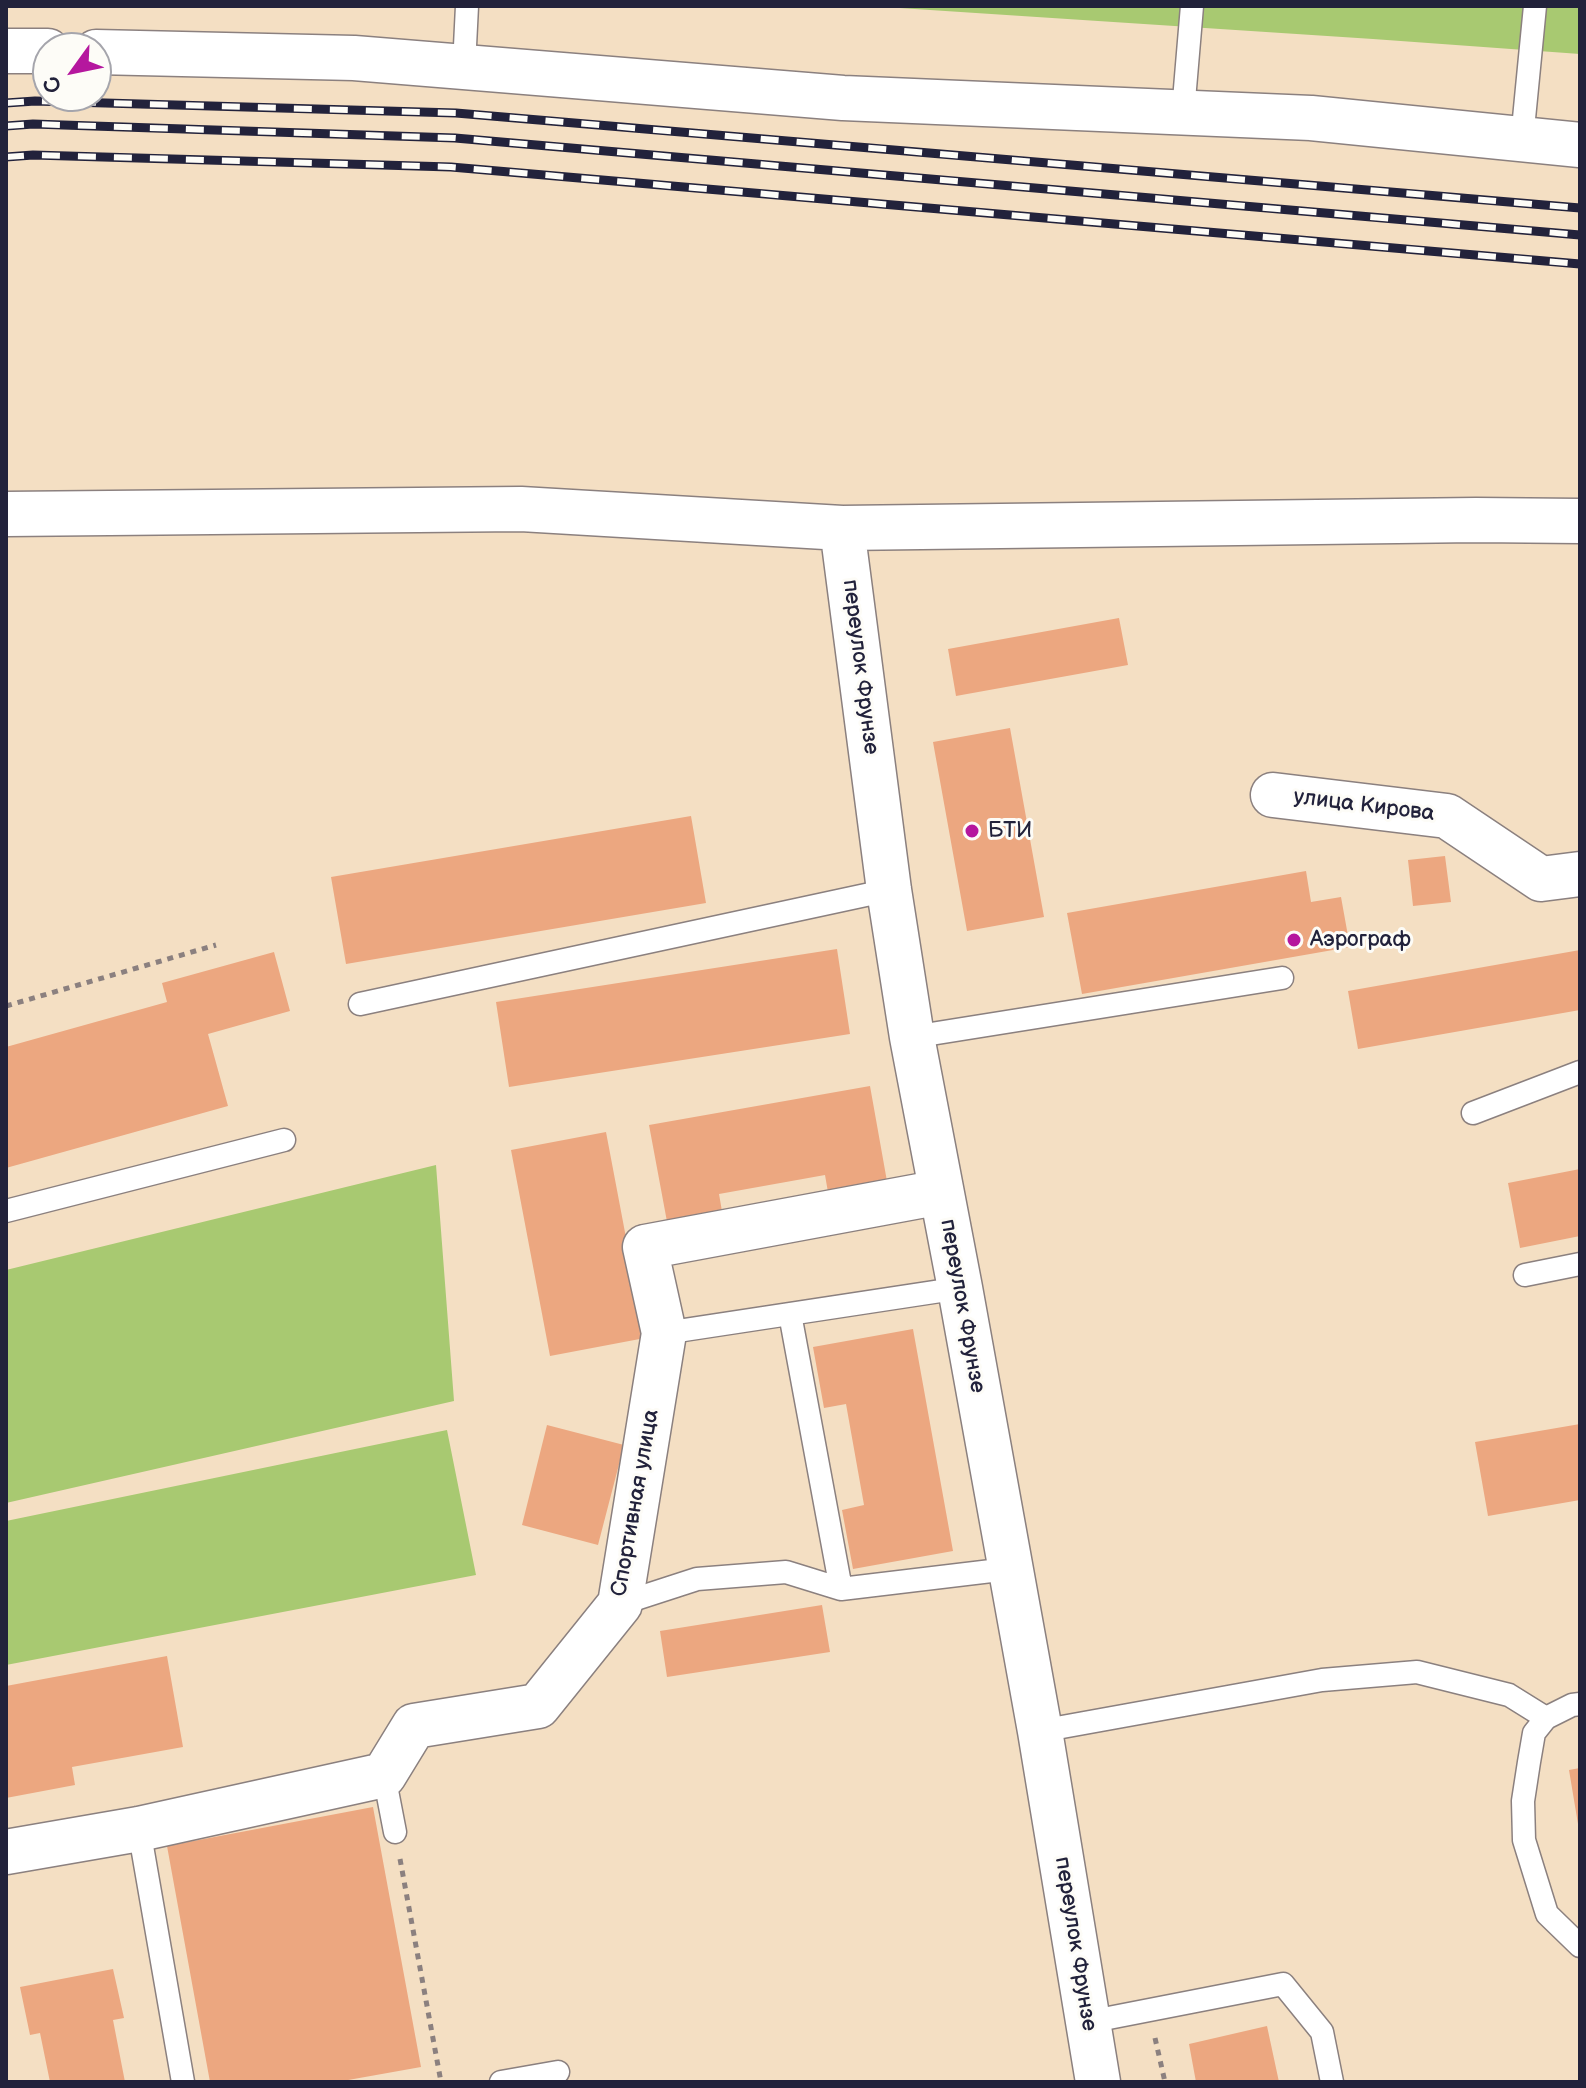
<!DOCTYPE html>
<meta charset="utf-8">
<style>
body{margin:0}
#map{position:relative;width:1586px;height:2088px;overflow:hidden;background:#f4dfc3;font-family:"Balsamiq Sans",sans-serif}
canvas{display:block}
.frame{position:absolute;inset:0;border:8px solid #22223b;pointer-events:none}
.north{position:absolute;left:32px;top:32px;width:80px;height:80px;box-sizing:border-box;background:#fdfcf7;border:2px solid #a5a5ac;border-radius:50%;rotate:237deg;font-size:22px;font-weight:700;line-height:32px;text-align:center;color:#22223b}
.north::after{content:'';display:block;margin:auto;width:28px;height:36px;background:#b5179e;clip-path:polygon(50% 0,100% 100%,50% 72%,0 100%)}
</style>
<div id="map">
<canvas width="1586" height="2088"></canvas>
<div class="frame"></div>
<div class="north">С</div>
</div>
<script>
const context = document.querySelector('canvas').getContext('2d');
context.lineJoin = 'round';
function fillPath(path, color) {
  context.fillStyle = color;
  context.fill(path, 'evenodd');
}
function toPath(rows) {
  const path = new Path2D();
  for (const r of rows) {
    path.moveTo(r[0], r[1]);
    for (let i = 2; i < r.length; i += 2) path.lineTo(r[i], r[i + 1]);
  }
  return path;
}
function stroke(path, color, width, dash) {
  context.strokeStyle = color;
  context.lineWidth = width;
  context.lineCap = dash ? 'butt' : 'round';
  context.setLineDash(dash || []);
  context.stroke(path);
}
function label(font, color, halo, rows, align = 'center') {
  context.font = font + ' "Balsamiq Sans",sans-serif';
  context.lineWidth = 6;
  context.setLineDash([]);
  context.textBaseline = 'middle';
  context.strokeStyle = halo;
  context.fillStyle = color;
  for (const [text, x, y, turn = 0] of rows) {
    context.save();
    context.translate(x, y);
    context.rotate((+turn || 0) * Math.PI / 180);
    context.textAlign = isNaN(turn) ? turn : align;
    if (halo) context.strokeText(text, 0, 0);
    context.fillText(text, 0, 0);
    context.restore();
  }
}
const green = toPath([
 [869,6,1580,6,1580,54,1373,39],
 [436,1165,454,1401,6,1503,6,1270],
 [447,1430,476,1575,6,1665,6,1521]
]);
const building = toPath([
 [1119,618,1128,665,956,696,948,649],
 [1010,728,1044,917,967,931,933,742],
 [691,816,706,903,346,964,331,877],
 [1445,856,1451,902,1413,906,1408,860],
 [1306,871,1311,902,1341,897,1350,947,1082,994,1067,913],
 [837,949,850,1034,509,1087,496,1002],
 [1580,950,1580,1010,1358,1049,1348,991],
 [274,952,290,1011,208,1034,228,1106,6,1168,6,1047,167,1002,162,983],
 [870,1086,888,1187,829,1198,825,1175,719,1194,723,1217,668,1227,649,1125],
 [606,1132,645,1338,550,1356,511,1150],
 [1580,1169,1580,1236,1520,1248,1508,1183],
 [913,1329,953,1551,853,1569,842,1510,864,1505,846,1404,824,1408,813,1347],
 [1580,1424,1580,1500,1488,1516,1475,1442],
 [547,1425,624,1445,598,1545,522,1525],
 [822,1605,830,1652,667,1677,660,1631],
 [167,1656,183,1747,72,1767,75,1785,6,1798,6,1686],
 [1580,1768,1580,1824,1578,1824,1569,1770],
 [373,1807,421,2067,337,2082,210,2082,167,1846],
 [113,1969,124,2018,113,2020,125,2082,50,2082,40,2033,30,2035,20,1987],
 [1267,2026,1279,2082,1196,2082,1189,2044]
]);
const path = toPath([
 [6,1006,216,945],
 [400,1859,441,2082],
 [1155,2038,1165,2082]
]);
const lane = toPath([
 [464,66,467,6],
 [1183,112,1192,6],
 [1522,139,1535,6],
 [360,1004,889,890],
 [912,1037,1282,978],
 [1473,1113,1580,1072],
 [6,1211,284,1140],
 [1525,1275,1580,1264],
 [790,1314,841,1589],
 [664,1333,960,1288],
 [620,1604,697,1579,786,1572,841,1589,1008,1569],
 [1546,1718,1534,1733,1529,1762,1523,1801,1524,1840,1547,1914,1580,1946],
 [1040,1731,1322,1680,1417,1672,1509,1695,1546,1718,1572,1705,1580,1704],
 [384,1775,395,1832],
 [139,1829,183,2082],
 [1088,2022,1283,1984,1322,2032,1332,2082],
 [501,2082,558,2072]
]);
const street = toPath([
 [6,51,48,51],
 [96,52,354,58,843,98,1311,118,1580,145],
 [6,514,521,509,842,528,1476,520,1580,521],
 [842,528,889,890,912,1037,960,1288,1040,1731,1098,2082],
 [1273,795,1447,816,1541,879,1580,874],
 [6,1852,139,1829,384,1775,414,1726,538,1706,620,1604,664,1333,645,1247,941,1192]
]);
const rail = toPath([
 [6,103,35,101,456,113,1580,208],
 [6,126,33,124,455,138,1580,235],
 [6,157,33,155,451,167,1580,264]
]);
const markers = [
 [972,831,8,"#b5179e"],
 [1294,940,8,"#b5179e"]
];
const streetNames = [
 ["переулок Фрунзе",860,667,83],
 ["улица Кирова",1364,806,7],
 ["переулок Фрунзе",962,1306,80],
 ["Спортивная улица",636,1503,-80],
 ["переулок Фрунзе",1075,1944,81]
];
const poiNames = [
 ["БТИ",988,831],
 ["Аэрограф",1310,940]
];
fillPath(green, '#a8c971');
fillPath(building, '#eca780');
stroke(lane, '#8b807f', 25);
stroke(street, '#8b807f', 47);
stroke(path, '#8b807f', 5, [6, 6]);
stroke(lane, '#fff', 22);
stroke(street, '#fff', 44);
stroke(rail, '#22223b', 9);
stroke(rail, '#fdfcf7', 6, [18]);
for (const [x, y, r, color] of markers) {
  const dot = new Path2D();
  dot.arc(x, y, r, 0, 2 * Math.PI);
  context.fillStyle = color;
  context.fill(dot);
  stroke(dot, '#fdfcf7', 3);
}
label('22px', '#22223b', '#fdfcf7', streetNames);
label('22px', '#22223b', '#fdfcf7', poiNames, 'left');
</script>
